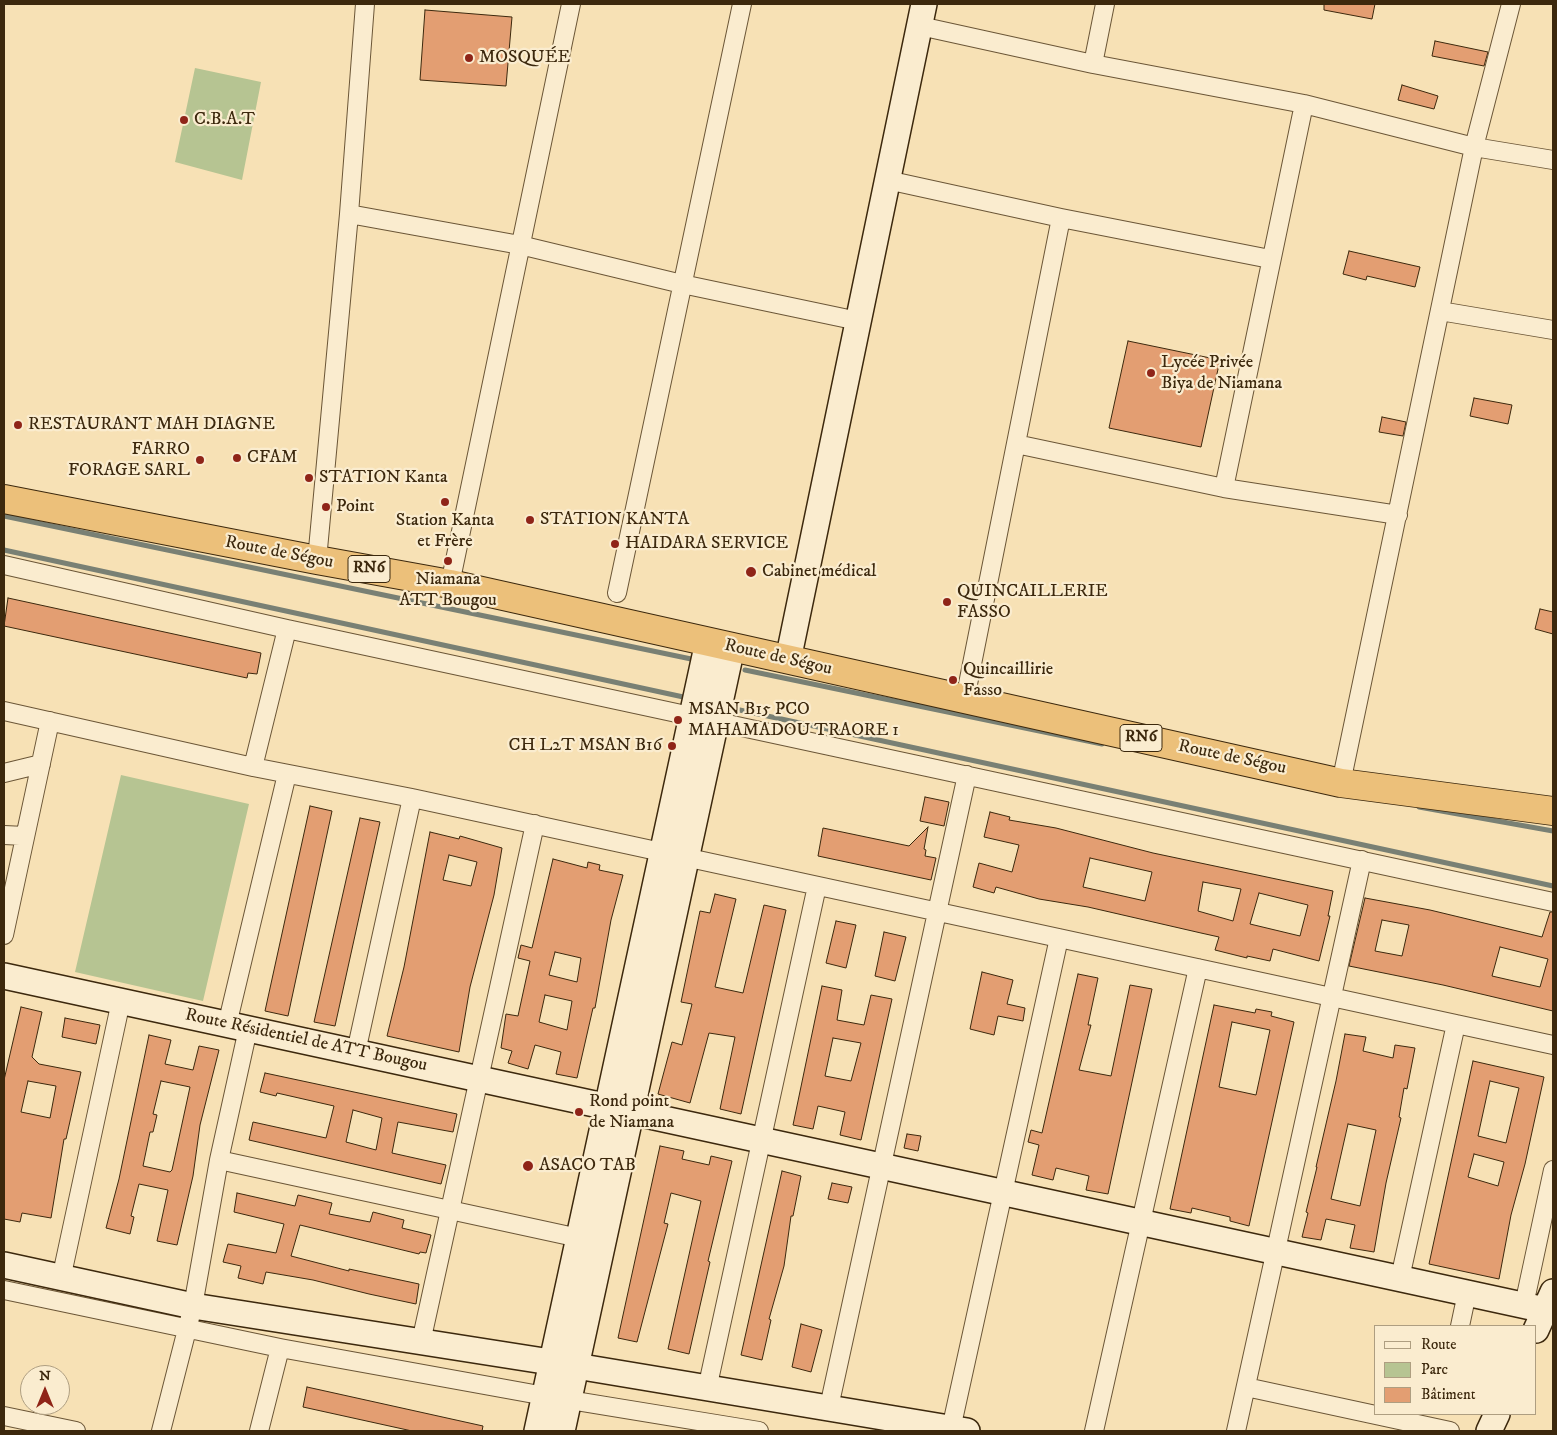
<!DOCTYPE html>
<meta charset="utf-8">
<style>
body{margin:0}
#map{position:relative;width:1557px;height:1435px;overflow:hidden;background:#f7e1b5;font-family:"IM FELL DW Pica",serif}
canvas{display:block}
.frame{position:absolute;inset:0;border:5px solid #3c280d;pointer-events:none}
.legend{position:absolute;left:1374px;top:1325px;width:162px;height:90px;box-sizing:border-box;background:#faeccf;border:1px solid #ae9e81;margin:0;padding:6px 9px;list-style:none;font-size:15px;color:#3c280d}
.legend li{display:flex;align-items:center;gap:10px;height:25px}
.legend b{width:25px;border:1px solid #ae9e81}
.north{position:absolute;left:20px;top:1365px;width:50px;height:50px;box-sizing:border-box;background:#faeccf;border:1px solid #ae9e81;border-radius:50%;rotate:0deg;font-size:14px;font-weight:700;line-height:20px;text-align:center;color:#3c280d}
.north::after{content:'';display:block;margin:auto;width:18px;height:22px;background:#8f2418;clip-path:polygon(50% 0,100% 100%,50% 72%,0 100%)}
</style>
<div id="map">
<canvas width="1557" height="1435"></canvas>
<div class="frame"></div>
<ul class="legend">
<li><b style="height:6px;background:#faeccf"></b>Route</li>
<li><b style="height:14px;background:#b6c492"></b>Parc</li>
<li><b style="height:14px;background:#e39e72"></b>Bâtiment</li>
</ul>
<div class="north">N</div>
</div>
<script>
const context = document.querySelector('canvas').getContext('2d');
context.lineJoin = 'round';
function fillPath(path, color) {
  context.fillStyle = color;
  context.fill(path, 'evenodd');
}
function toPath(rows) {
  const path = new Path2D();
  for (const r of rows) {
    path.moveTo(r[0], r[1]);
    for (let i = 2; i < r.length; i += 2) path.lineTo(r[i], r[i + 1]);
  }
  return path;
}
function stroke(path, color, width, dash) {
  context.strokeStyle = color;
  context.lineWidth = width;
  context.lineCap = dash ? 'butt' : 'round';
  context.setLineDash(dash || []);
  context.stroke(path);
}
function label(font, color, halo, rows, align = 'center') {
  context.font = font + ' "IM FELL DW Pica",serif';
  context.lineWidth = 4.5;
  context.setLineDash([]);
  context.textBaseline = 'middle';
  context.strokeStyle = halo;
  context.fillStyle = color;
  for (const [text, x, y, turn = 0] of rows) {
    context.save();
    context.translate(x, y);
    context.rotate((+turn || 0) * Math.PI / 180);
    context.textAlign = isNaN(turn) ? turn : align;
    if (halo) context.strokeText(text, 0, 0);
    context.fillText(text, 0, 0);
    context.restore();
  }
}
const green = toPath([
 [195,68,261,82,242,180,175,162],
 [121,775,249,804,203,1001,75,972]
]);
const stream = toPath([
 [4,516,696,660],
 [4,550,688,698],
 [745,670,1102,744],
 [735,709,1553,886],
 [1419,807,1553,831]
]);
const building = toPath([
 [1324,4,1375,4,1372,19,1324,10,1324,4],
 [425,10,512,17,506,86,420,80,425,10],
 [1435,41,1488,52,1484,66,1432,56,1435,41],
 [1402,85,1438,96,1434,109,1398,100,1402,85],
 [1349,251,1420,267,1415,287,1367,276,1366,280,1343,274,1349,251],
 [1128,341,1220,360,1201,447,1109,428,1128,341],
 [1474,398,1512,405,1508,424,1470,416,1474,398],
 [1382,417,1406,422,1403,436,1379,432,1382,417],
 [8,598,261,653,257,674,248,673,247,678,4,626,8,598],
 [1540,609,1553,612,1553,634,1535,629,1540,609],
 [925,797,949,802,944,826,920,821,925,797],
 [310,806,332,811,288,1016,265,1011,310,806],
 [990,812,1010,817,1009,820,1056,828,1153,853,1333,891,1328,916,1330,916,1319,961,1273,949,1270,961,1247,956,1247,958,1215,950,1219,937,1201,933,1088,907,1039,899,996,887,994,893,973,887,979,863,1012,872,1019,845,984,837,990,812],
 [1090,858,1152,872,1145,901,1083,887,1090,858],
 [1203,882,1241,889,1233,921,1198,911,1203,882],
 [1259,893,1308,905,1300,936,1250,924,1259,893],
 [360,818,380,822,335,1026,314,1022,360,818],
 [928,827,924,849,926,850,925,856,936,858,931,880,818,856,823,828,909,846,928,827],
 [430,832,459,839,460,836,502,848,494,895,470,987,459,1052,387,1036,404,967,430,832],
 [449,855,477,862,471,886,443,880,449,855],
 [553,859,587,868,588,862,600,865,599,870,623,875,611,920,595,1008,593,1008,577,1078,556,1074,561,1052,535,1045,528,1069,508,1063,512,1051,501,1048,506,1014,518,1016,530,961,518,958,521,945,532,948,553,859],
 [555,952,581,958,577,982,549,975,555,952],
 [545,995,572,1001,567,1030,539,1022,545,995],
 [715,894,736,899,715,987,743,993,764,905,786,910,741,1114,720,1109,735,1037,709,1033,690,1103,658,1094,672,1042,682,1045,692,1004,681,1002,700,911,710,913,715,894],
 [1365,898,1430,910,1542,937,1550,912,1553,912,1553,1011,1443,985,1349,966,1365,898],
 [1382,920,1409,925,1402,956,1375,951,1382,920],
 [1500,947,1548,959,1540,987,1492,976,1500,947],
 [836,921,856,925,846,968,826,963,836,921],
 [884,932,906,937,895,981,875,976,884,932],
 [982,972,1013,980,1007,1004,1025,1008,1023,1021,998,1016,994,1035,970,1029,982,972],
 [1078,974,1098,978,1088,1025,1091,1025,1079,1070,1111,1076,1130,985,1152,989,1108,1194,1086,1190,1089,1176,1056,1168,1053,1180,1032,1175,1039,1145,1028,1142,1031,1130,1042,1133,1078,974],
 [822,986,842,990,837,1020,864,1025,871,995,892,999,861,1140,840,1135,845,1112,818,1106,813,1129,793,1125,822,986],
 [833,1038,861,1043,851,1081,825,1076,833,1038],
 [1214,1005,1255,1013,1256,1009,1272,1012,1271,1016,1294,1022,1249,1226,1230,1221,1230,1217,1192,1208,1191,1213,1170,1209,1214,1005],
 [1232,1022,1270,1030,1256,1095,1219,1087,1232,1022],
 [21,1007,42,1012,32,1057,39,1064,81,1072,66,1139,64,1139,51,1218,22,1213,20,1222,4,1219,4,1080,21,1007],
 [28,1081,56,1086,50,1118,21,1112,28,1081],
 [65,1018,100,1025,96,1044,62,1037,65,1018],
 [1345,1034,1366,1037,1363,1051,1393,1058,1395,1045,1415,1048,1407,1089,1404,1088,1399,1117,1401,1118,1386,1183,1374,1252,1350,1248,1355,1225,1326,1219,1321,1240,1302,1237,1308,1213,1306,1212,1317,1167,1316,1167,1336,1081,1345,1034],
 [1348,1124,1376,1130,1360,1206,1331,1199,1348,1124],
 [149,1035,171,1040,165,1064,193,1070,199,1046,219,1050,200,1125,193,1176,177,1245,157,1241,168,1190,139,1184,131,1216,134,1217,130,1234,106,1228,119,1179,149,1035],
 [161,1081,190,1087,172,1170,170,1172,143,1166,150,1132,153,1132,157,1115,153,1114,161,1081],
 [1473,1061,1544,1077,1525,1164,1511,1215,1499,1279,1429,1264,1473,1061],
 [1490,1081,1519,1088,1506,1143,1478,1136,1490,1081],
 [1474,1154,1504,1162,1498,1186,1468,1177,1474,1154],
 [265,1073,457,1114,453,1132,398,1122,392,1153,446,1165,441,1184,249,1140,253,1122,326,1138,334,1106,277,1093,276,1096,260,1092,265,1073],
 [353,1110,382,1118,376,1150,346,1142,353,1110],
 [907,1134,921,1136,918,1151,904,1148,907,1134],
 [660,1146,684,1151,682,1159,709,1165,711,1156,732,1161,708,1261,710,1262,689,1354,668,1349,701,1201,671,1193,664,1223,668,1224,637,1342,618,1338,660,1146],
 [782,1171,801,1176,793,1216,791,1216,784,1266,769,1319,771,1320,762,1360,741,1355,782,1171],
 [832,1183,852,1187,848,1203,828,1199,832,1183],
 [237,1193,295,1206,298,1195,332,1203,329,1214,370,1222,373,1212,404,1220,402,1228,431,1235,426,1253,420,1252,419,1254,300,1225,291,1256,349,1271,349,1269,419,1284,416,1304,369,1294,313,1280,266,1272,263,1284,238,1278,241,1266,223,1262,228,1244,276,1253,284,1224,234,1212,237,1193],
 [801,1324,822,1330,811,1372,792,1367,801,1324],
 [307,1387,483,1426,482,1431,412,1431,303,1407,307,1387]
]);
const street = toPath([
 [920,26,1093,64,1304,104,1474,147,1553,160],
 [1093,64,1105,4],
 [887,180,1061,218,1270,259],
 [349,214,520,245,682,284,858,321],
 [1440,311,1553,330],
 [1016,444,1224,488,1398,515],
 [1224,488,1304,104],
 [317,560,349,214,365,4],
 [4,565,287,629,1553,902],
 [450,584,571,4],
 [617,593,742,4],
 [965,699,1061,218],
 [4,711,253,767,412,798,1553,1045],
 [253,767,287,629],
 [4,773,41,764],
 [1341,783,1474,147,1511,4],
 [4,835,25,836],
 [4,935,50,721],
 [227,1025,287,774],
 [356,1052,412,798],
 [219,1160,579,1238],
 [1400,1278,1456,1024],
 [61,1279,121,1001],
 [4,1290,280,1348,545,1396,759,1431],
 [1524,1305,1553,1170],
 [1460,1326,1467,1293],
 [421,1342,535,824],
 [1246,1387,1450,1431],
 [707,1389,817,886],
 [829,1407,967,775],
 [4,1416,76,1431],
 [951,1429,1059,938],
 [161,1431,193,1306,219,1160,248,1029],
 [259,1431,280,1348],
 [1094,1431,1198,968],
 [1236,1431,1362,860]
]);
const secondary = toPath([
 [788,660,924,4],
 [4,976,1545,1310],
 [4,1265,193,1306,576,1366,967,1431],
 [1536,1330,1553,1292],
 [537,1431,708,642],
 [562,1431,732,647],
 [1489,1431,1497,1414]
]);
const highway = toPath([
 [4,499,317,560,450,584,1341,783,1553,811]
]);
const markers = [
 [469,58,5,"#8f2418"],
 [184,120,5,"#8f2418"],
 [1151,373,5,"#8f2418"],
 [18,425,5,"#8f2418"],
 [237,458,5,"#8f2418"],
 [200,460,5,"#8f2418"],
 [309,478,5,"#8f2418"],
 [445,502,5,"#8f2418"],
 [326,507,5,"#8f2418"],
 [530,520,5,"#8f2418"],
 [615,544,5,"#8f2418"],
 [448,561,5,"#8f2418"],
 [751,572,6,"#8f2418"],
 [947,602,5,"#8f2418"],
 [953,680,5,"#8f2418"],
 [678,720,5,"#8f2418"],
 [672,746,5,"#8f2418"],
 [579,1112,5,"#8f2418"],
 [528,1166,6,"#8f2418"]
];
const shields = [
 [369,569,42],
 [1141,738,42]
];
const shieldNames = [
 ["RN6",369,569],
 ["RN6",1141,738]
];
const poiNames = [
 ["MOSQUÉE",479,58],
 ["C.B.A.T",194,120],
 ["Lycée Privée",1161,363],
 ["Biya de Niamana",1161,384],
 ["RESTAURANT MAH DIAGNE",28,425],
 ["FARRO",190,450,"right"],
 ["FORAGE SARL",190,471,"right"],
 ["CFAM",247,458],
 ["STATION Kanta",319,478],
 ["Point",336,507],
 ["STATION KANTA",540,520],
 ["Station Kanta",445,521,"center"],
 ["et Frère",445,542,"center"],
 ["HAIDARA SERVICE",625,544],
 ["Cabinet médical",762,572],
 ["Niamana",448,580,"center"],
 ["ATT Bougou",448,601,"center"],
 ["QUINCAILLERIE",957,592],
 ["FASSO",957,613],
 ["Quincaillirie",963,670],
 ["Fasso",963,691],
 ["MSAN B15 PCO",688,710],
 ["MAHAMADOU TRAORE 1",688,731],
 ["CH L2T MSAN B16",662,746,"right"],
 ["Rond point",589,1102],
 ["de Niamana",589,1123],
 ["ASACO TAB",539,1166]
];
const streetNames = [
 ["Route de Ségou",279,553,11],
 ["Route de Ségou",778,658,13],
 ["Route de Ségou",1232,758,12],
 ["Route Résidentiel de ATT Bougou",306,1041,12]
];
fillPath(green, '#b6c492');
stroke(stream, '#798074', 5);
fillPath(building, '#e39e72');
stroke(building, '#3c280d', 1);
stroke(street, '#6b5637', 20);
stroke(secondary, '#3c280d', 28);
stroke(highway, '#3c280d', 30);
stroke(street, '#faeccf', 18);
stroke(secondary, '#faeccf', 25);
stroke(highway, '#ecc07a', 28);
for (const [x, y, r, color] of markers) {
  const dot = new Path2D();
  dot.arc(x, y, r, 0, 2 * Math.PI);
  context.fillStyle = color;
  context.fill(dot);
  stroke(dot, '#faeccf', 2);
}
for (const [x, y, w] of shields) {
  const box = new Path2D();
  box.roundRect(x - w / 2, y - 13.5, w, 27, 4);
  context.fillStyle = '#faeccf';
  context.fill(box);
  stroke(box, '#3c280d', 1);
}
label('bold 16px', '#3c280d', null, shieldNames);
label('18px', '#3c280d', '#faeccf', poiNames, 'left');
label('18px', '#3c280d', '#faeccf', streetNames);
</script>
